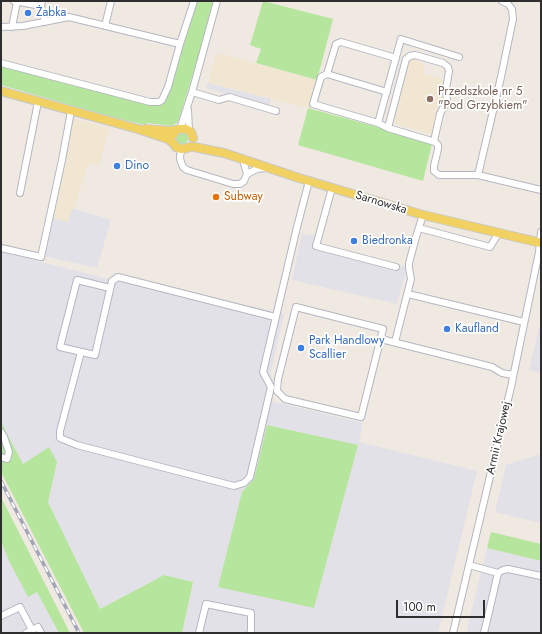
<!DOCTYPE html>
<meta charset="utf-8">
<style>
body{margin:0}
#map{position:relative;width:542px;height:634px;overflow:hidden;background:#efe9e1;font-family:Jost,sans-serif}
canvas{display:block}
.frame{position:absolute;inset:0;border:2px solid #2e2e2e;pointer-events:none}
.scale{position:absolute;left:396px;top:600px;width:89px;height:18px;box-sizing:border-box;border:2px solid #2e2e2e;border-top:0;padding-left:5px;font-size:12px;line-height:14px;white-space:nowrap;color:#2e2e2e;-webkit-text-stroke:3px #fff;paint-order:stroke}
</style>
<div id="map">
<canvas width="542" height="634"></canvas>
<div class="frame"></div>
<div class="scale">100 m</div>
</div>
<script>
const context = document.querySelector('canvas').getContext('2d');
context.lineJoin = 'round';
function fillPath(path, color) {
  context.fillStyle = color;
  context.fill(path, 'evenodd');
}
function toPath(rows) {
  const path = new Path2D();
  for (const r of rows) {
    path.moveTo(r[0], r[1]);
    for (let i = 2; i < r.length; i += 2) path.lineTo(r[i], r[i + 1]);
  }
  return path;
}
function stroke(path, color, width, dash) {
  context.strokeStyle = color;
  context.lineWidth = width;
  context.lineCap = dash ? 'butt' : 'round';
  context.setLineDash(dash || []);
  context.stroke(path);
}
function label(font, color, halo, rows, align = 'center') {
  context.font = font + ' Jost,sans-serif';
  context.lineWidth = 3.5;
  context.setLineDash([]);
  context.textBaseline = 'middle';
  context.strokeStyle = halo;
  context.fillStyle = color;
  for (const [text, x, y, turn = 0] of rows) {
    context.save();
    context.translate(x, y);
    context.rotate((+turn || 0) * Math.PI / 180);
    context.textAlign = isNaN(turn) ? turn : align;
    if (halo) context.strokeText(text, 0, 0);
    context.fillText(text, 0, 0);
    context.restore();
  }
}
const industrial = toPath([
 [208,83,271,99,269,105,206,88],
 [72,208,111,220,97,268,43,256,52,218],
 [302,233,321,237,320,244,407,267,397,304,292,280],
 [1,252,109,279,114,273,284,314,270,376,273,380,274,387,271,401,363,423,359,442,477,471,438,633,182,633,193,582,164,575,100,609,48,502,57,462,23,464,1,422],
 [357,445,314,608,242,492,254,479],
 [541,320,541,373,529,370],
 [541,454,541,523,495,512,506,465],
 [1,541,9,561,28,596,37,592,59,633,1,633],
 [487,548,541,561,541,633,468,633,467,629]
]);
const education = toPath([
 [217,53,317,80,308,108,209,83,210,79,209,78,215,58,216,58],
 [413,59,420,61,425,68,423,73,444,80,441,92,444,100,443,102,438,106,432,134,395,124,394,119,408,63],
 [71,118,109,128,99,166,88,164,74,208,72,209,68,222,52,218]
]);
const green = toPath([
 [196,1,213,1,202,44,178,122,172,126,147,123,147,125,141,124,108,116,1,85,1,66,159,104],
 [263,1,333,19,317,80,256,63,261,49,250,45],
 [308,108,381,128,432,144,423,181,298,145],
 [177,133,185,133,187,135,188,140,184,145,182,146,175,141,174,138],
 [1,422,23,464,49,447,57,462,48,502,100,609,164,575,193,582,182,633,84,633,1,472],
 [267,425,358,445,314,608,218,587,242,492,254,479],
 [1,497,70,633,59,633,37,592,28,597,9,561,1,541],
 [491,532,541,544,541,561,487,548]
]);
const minor = toPath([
 [14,1,41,6,42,1],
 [41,6,45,22],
 [105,26,111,1],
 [1,27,23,26,69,17,180,44],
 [12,27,17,2],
 [459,57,401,39,378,123,388,128,435,142,438,145,438,149,434,166,434,171,439,175,478,175,541,190],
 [1,63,135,98,150,102,159,102,162,100,168,87,180,44,194,1],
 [327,74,336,44,341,42,396,58],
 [192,92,219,100,229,97,276,111],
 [188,110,189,130],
 [378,123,313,104,321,77,327,74,387,92],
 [388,128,406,59,410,56,415,55,443,63,448,67,449,71,446,89,447,100,446,104,442,110,440,114,434,141],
 [180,129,192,92,217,1],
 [181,149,180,158,181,162,183,167,187,170,233,184,240,184,244,181,247,174,243,160],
 [247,174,257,169,266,168],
 [478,175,501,77,513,19,512,9,508,4,502,1],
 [332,188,316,246,396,267],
 [20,193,38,102],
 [419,228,490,247,498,234],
 [1,248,41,257,62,160,71,111],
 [110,288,77,280,60,347,95,355,112,281,118,277,275,317],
 [408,294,524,322],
 [296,307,383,329,361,417,285,399,277,391,278,379,296,307],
 [381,339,492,367,502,373,513,375],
 [395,342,411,279,409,268,409,263,416,237,423,215],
 [81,352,60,431,60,438,77,445,234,486,244,483,250,477,271,387,263,372,297,227,309,181],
 [1,432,4,437,9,452,7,459,1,457],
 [469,565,498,573,484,633],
 [498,573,503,570,508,569,541,576],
 [1,616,20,607,32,630],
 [26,633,38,627,41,633],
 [199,633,206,604,251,613,251,631,250,633],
 [453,633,511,387,539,252,541,232]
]);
const major = toPath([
 [1,91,138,129,168,139,173,143,176,147,181,149,187,148,189,147,194,147,224,153,299,178,423,215,541,243],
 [145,129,170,131,176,130],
 [173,135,176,130,179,129,186,129,191,132,193,138]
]);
const rail = toPath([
 [1,481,79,633]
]);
const markers = [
 [28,13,4,"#3f7fe0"],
 [430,99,4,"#8d6e63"],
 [117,166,4,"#3f7fe0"],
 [216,197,4,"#e8710a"],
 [354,241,4,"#3f7fe0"],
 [447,329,4,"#3f7fe0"],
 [301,348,4,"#3f7fe0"]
];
const shopNames = [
 ["Żabka",36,13],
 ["Dino",125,166],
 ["Biedronka",362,241],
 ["Kaufland",455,329],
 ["Park Handlowy",309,341],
 ["Scallier",309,355]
];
const educationNames = [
 ["Przedszkole nr 5",438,92],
 ["\"Pod Grzybkiem\"",438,106]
];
const foodNames = [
 ["Subway",224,197]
];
const streetNames = [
 ["Sarnowska",381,203,17],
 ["Armii Krajowej",499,438,-77]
];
fillPath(industrial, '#e3e1e8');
fillPath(education, '#f0e6d1');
fillPath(green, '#b6e59e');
stroke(minor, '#b4b7c1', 8);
stroke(major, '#c9c9c9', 10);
stroke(minor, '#fff', 6);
stroke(major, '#f2d163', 8);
stroke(rail, '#a3a6b8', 3.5);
stroke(rail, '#fff', 2, [6]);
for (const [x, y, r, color] of markers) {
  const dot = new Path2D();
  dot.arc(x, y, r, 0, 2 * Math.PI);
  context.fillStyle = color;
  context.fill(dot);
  stroke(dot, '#fff', 1.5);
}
label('12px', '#366cbe', '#fff', shopNames, 'left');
label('12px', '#785e54', '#fff', educationNames, 'left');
label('12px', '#c56008', '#fff', foodNames, 'left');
label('12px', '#2e2e2e', '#fff', streetNames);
</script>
